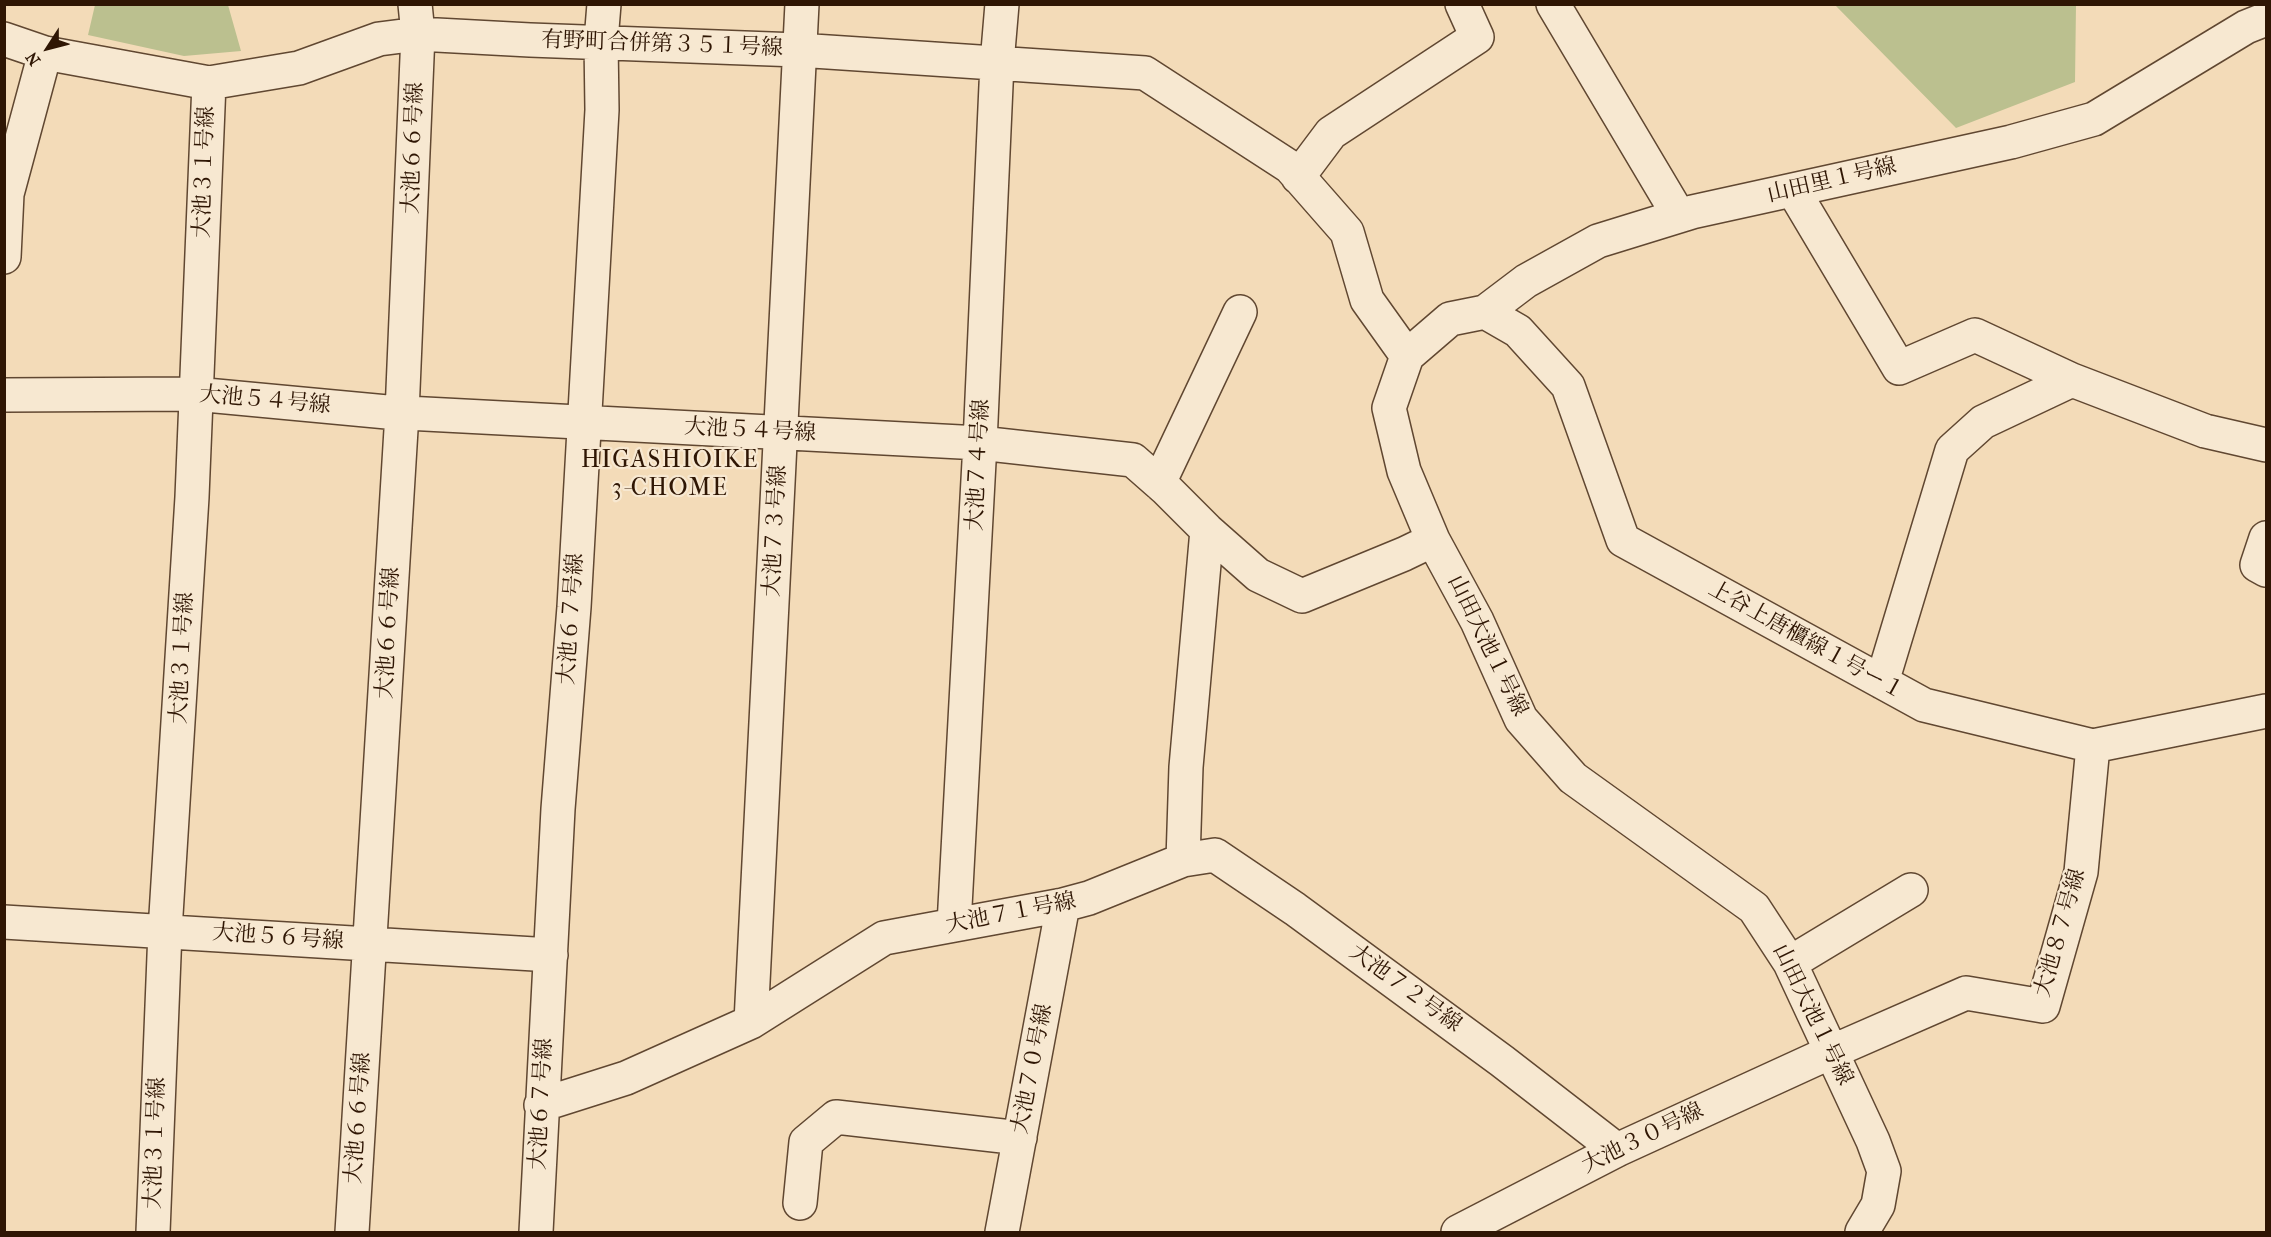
<!DOCTYPE html>
<meta charset="utf-8">
<style>
body{margin:0}
#map{position:relative;width:2271px;height:1237px;overflow:hidden;background:#f3dbb8;font-family:"IM FELL French Canon",serif}
canvas{display:block}
.frame{position:absolute;inset:0;border:6px solid #2f1604;pointer-events:none}
.north{position:absolute;left:18px;top:18px;width:60px;height:60px;-webkit-text-stroke:4px #f7e8d1;paint-order:stroke;rotate:234deg;font-size:16px;font-weight:700;line-height:24px;text-align:center;color:#2f1604}
.north::after{content:'';display:block;margin:auto;width:21px;height:27px;background:#2f1604;clip-path:polygon(50% 0,100% 100%,50% 72%,0 100%)}
</style>
<div id="map">
<canvas width="2271" height="1237"></canvas>
<div class="frame"></div>
<div class="north">N</div>
</div>
<script>
const context = document.querySelector('canvas').getContext('2d');
context.lineJoin = 'round';
function fillPath(path, color) {
  context.fillStyle = color;
  context.fill(path, 'evenodd');
}
function toPath(rows) {
  const path = new Path2D();
  for (const r of rows) {
    path.moveTo(r[0], r[1]);
    for (let i = 2; i < r.length; i += 2) path.lineTo(r[i], r[i + 1]);
  }
  return path;
}
function stroke(path, color, width, dash) {
  context.strokeStyle = color;
  context.lineWidth = width;
  context.lineCap = dash ? 'butt' : 'round';
  context.setLineDash(dash || []);
  context.stroke(path);
}
function label(font, color, halo, rows, align = 'center') {
  context.font = font + ' "IM FELL French Canon","Noto Serif JP",serif';
  context.lineWidth = 4.5;
  context.setLineDash([]);
  context.textBaseline = 'middle';
  context.strokeStyle = halo;
  context.fillStyle = color;
  for (const [text, x, y, turn = 0] of rows) {
    context.save();
    context.translate(x, y);
    context.rotate((+turn || 0) * Math.PI / 180);
    context.textAlign = isNaN(turn) ? turn : align;
    if (halo) context.strokeText(text, 0, 0);
    context.fillText(text, 0, 0);
    context.restore();
  }
}
const green = toPath([
 [95,5,228,5,241,51,184,56,88,35],
 [1835,5,2076,5,2075,82,1956,128]
]);
const street = toPath([
 [1553,4,1679,216],
 [4,39,45,53,209,83,299,68,379,39,418,34,530,40,798,50,1145,73,1290,167,1347,232,1367,300,1407,356,1389,408,1404,471,1433,540,1477,621,1521,719,1573,778,1754,908,1790,963,1873,1141,1884,1171,1878,1205,1862,1232],
 [1298,177,1331,133,1477,37,1462,4],
 [1793,190,1899,368,1975,335,2072,380,1983,422,1952,450,1882,682],
 [4,257,7,194,45,53],
 [1485,312,1518,331,1568,386,1623,540,1924,705,2093,746,2266,711],
 [1407,356,1450,319,1485,312,1526,281,1598,241,1692,212,2011,142,2094,119,2246,27,2266,19],
 [2072,380,2205,431,2266,445],
 [4,395,195,394,387,412,980,443,1133,460,1166,489,1207,530,1258,575,1302,596,1404,554,1433,540],
 [1159,483,1240,312],
 [2266,538,2257,565,2266,570],
 [1183,860,1215,855,1295,909,1502,1061,1617,1150],
 [4,922,551,955],
 [954,925,980,443,997,63,1002,4],
 [1790,963,1911,890],
 [751,1022,802,4],
 [541,1105,626,1078,751,1022,884,938,1063,905,1089,898,1183,860,1186,767,1207,530],
 [800,1203,806,1142,836,1117,1020,1138],
 [153,1232,165,931,192,497,209,83],
 [352,1232,402,413,418,34,415,4],
 [536,1232,558,809,574,607,602,110,601,41,604,4],
 [1002,1232,1063,905],
 [1458,1232,1617,1150,1831,1052,1966,993,2043,1006,2081,872,2093,746]
]);
const streetNames = [
 ["有野町合併第３５１号線",662,45,2],
 ["大池６６号線",414,148,-88],
 ["大池３１号線",205,172,-88],
 ["山田里１号線",1832,181,-13],
 ["大池５４号線",265,401,5],
 ["大池５４号線",750,431,3],
 ["大池７４号線",979,465,-87],
 ["大池７３号線",776,531,-87],
 ["大池６７号線",572,619,-86],
 ["大池６６号線",389,633,-87],
 ["上谷上唐櫃線１号ー１",1806,641,29],
 ["山田大池１号線",1487,646,64],
 ["大池３１号線",183,658,-87],
 ["大池７１号線",1011,914,-11],
 ["大池８７号線",2061,933,-74],
 ["大池５６号線",278,938,4],
 ["大池７２号線",1405,989,36],
 ["山田大池１号線",1812,1015,64],
 ["大池７０号線",1033,1069,-79],
 ["大池６７号線",542,1104,-87],
 ["大池６６号線",359,1118,-86],
 ["大池３０号線",1643,1139,-26],
 ["大池３１号線",156,1143,-88]
];
const neighbourhoodNames = [
 ["HIGASHIOIKE",670,461],
 ["3-CHOME",670,489]
];
fillPath(green, '#bbc08f');
stroke(street, '#604731', 36);
stroke(street, '#f7e8d1', 33);
label('22px', '#2f1604', '#f7e8d1', streetNames);
context.letterSpacing = '1.5px';
label('24px', '#2f1604', '#f7e8d1', neighbourhoodNames);
context.letterSpacing = '0px';
</script>
